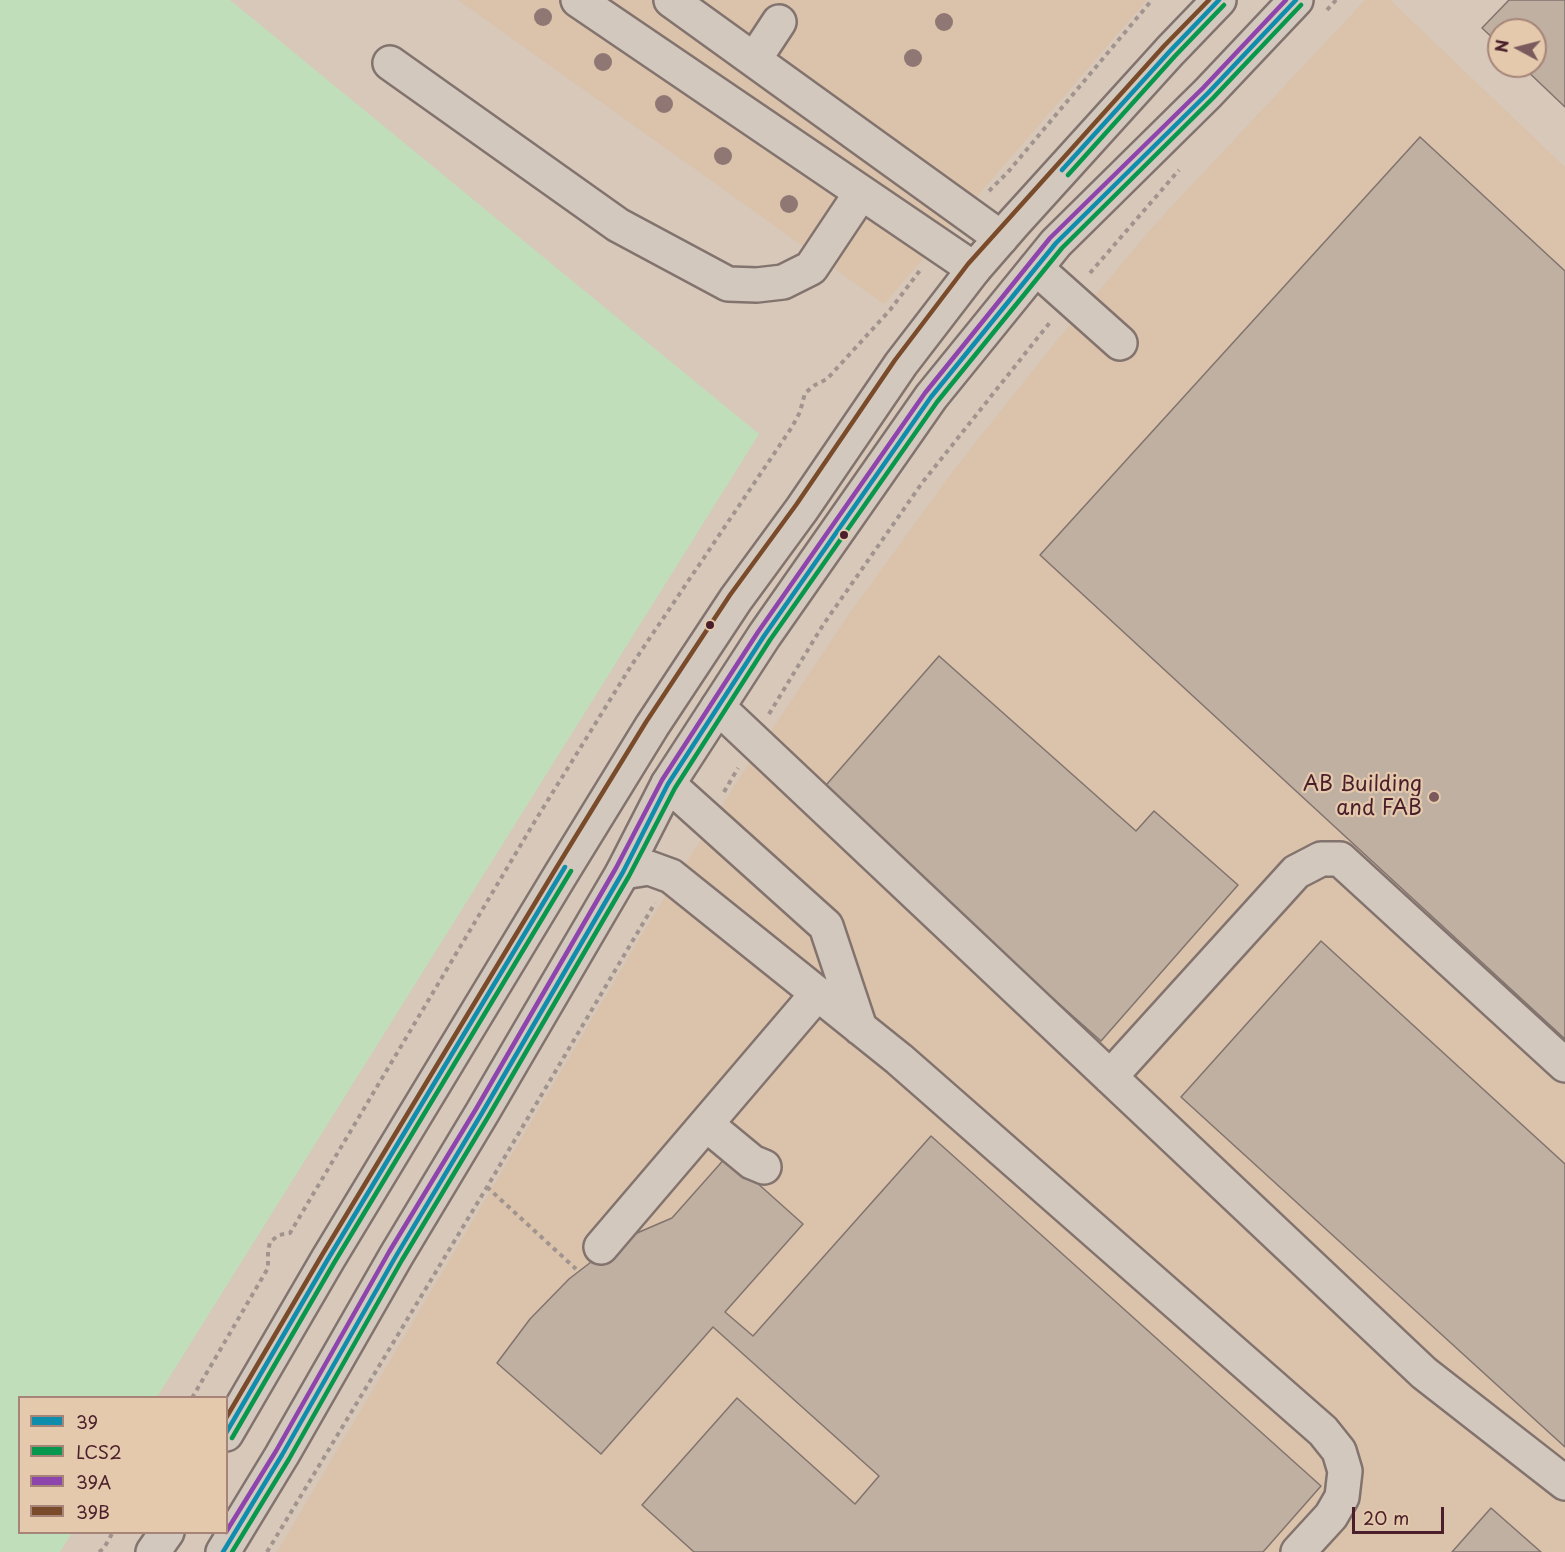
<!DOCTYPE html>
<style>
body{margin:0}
#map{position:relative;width:1565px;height:1552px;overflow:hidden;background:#d7c8b9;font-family:"Playpen Sans",sans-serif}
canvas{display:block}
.legend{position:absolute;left:18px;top:1396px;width:210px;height:138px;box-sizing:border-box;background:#e4c9ac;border:2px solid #a68578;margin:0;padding:8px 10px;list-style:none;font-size:18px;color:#4a1f2b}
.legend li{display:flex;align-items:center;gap:12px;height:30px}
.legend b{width:30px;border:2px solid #a68578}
.north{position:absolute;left:1487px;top:18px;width:60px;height:60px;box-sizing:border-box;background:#e4c9ac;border:2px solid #a68578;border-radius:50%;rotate:277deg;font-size:16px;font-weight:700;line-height:24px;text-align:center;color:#4a1f2b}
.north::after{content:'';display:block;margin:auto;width:21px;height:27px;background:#7b5a5d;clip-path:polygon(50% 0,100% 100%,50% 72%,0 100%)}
.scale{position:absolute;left:1352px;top:1507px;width:92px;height:27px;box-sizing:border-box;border:3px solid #4a1f2b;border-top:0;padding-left:8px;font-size:18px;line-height:21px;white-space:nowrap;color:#4a1f2b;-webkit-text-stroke:4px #e4c9ac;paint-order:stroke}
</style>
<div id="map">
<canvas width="1565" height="1552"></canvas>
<ul class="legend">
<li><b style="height:8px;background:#0f8dad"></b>39</li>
<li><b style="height:8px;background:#07984d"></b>LCS2</li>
<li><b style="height:8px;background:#8e44ad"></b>39A</li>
<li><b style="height:8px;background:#7a4b2a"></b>39B</li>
</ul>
<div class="north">N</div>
<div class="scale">20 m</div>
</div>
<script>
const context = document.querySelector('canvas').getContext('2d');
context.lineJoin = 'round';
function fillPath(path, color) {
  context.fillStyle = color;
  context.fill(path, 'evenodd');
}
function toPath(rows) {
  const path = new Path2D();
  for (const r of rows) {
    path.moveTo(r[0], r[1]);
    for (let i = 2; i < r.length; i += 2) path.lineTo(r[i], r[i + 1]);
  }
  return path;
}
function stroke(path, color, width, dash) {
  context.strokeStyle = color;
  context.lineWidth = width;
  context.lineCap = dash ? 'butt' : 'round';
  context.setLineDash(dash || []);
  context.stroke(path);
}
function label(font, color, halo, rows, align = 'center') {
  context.font = font + ' "Playpen Sans",sans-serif';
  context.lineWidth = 4.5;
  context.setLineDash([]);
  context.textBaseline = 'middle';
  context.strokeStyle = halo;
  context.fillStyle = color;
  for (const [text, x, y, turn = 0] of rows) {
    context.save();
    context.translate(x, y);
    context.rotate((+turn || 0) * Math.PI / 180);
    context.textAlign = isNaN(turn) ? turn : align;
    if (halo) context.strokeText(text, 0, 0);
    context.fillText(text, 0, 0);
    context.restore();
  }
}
const built = toPath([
 [458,0,1147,0,884,304],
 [1365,0,1390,0,1565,167,1565,1552,277,1552,651,919,742,774,849,614,953,471,1053,345,1157,222]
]);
const green = toPath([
 [0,0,230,0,759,434,157,1397,20,1398,20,1532,72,1533,60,1552,0,1552]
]);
const building = toPath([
 [1509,0,1565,0,1565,107,1522,66,1535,66,1535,30,1499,30,1499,44,1482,28,1509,0],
 [1420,137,1565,271,1565,1039,1040,555,1420,137],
 [939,656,1136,831,1154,811,1238,885,1101,1041,820,792,939,656],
 [1321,941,1565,1164,1565,1447,1181,1097,1321,941],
 [931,1136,1321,1486,1263,1552,694,1552,642,1505,737,1398,855,1504,879,1476,713,1327,601,1454,497,1363,530,1319,569,1279,604,1252,630,1236,672,1218,727,1156,803,1224,725,1312,753,1336,931,1136],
 [1491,1508,1541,1552,1452,1552,1491,1508]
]);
const path = toPath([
 [1327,10,1336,0],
 [989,191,1008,172,1152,0],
 [1090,273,1179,170],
 [769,714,823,625,922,483,1051,321],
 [724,792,738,768],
 [487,1187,576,1269],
 [192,1398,268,1268,268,1251,270,1242,279,1235,290,1233,535,821,631,666,792,427,800,412,805,393,815,385,827,379,890,310,921,269],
 [99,1552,104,1548,113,1532],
 [267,1552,487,1187,655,903]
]);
const minor = toPath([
 [578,0,974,269],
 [671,0,1001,238],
 [754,60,779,22],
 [390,63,618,225,728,284,757,285,783,282,811,268,861,193],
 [1036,268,1120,343],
 [718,707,1424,1373,1565,1483],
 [668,784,826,926,860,1028],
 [623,872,649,868,671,876,899,1059,1323,1431,1339,1451,1345,1471,1342,1497,1331,1516,1298,1552],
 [1110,1077,1296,872,1321,859,1340,859,1565,1065],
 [706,1124,752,1162,764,1167],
 [601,1247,817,994]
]);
const major = toPath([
 [226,1434,328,1259,561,874,652,726,736,599,802,509,901,364,974,269,1014,223,1170,51,1219,0],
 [153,1552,167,1532],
 [223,1552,282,1455,396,1256,482,1113,623,872,668,784,764,636,931,397,1056,243,1208,93,1296,0]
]);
const bus1 = toPath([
 [1062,170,1170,51,1219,0],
 [226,1433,328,1259,565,867],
 [223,1552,282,1455,396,1256,482,1113,623,872,668,784,764,636,931,397,1056,243,1208,93,1296,0]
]);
const bus2 = toPath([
 [1068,175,1175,56,1224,5],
 [232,1438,334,1263,571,871],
 [232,1552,289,1459,402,1260,488,1117,629,876,675,788,770,640,937,402,1062,248,1213,98,1301,5]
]);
const bus3 = toPath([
 [226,1532,276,1451,389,1252,476,1109,616,868,662,780,758,632,925,393,1050,238,1203,88,1286,0]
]);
const bus4 = toPath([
 [226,1418,322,1255,555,870,646,722,730,595,796,505,895,360,968,264,1164,46,1209,0]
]);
const trees = [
 [543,17],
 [944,22],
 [913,58],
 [603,62],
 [664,104],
 [723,156],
 [789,204]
];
const markers = [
 [844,535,5,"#4a1f2b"],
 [710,625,5,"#4a1f2b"],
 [1434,797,6,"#7b5a5d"]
];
const poiNames = [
 ["AB Building",1422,785],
 ["and FAB",1422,809]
];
fillPath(built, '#dac2ab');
fillPath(green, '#c0deb9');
fillPath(building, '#bfb0a2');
stroke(building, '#82736e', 1.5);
stroke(minor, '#82736e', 38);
stroke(major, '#82736e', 38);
stroke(path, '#a1948e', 4, [4.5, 4.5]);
stroke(minor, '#d3c8bd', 33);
stroke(major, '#d3c8bd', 33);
stroke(bus1, '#0f8dad', 4.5);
stroke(bus2, '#07984d', 4.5);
stroke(bus3, '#8e44ad', 4.5);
stroke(bus4, '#7a4b2a', 4.5);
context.fillStyle = '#8f7773';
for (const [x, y] of trees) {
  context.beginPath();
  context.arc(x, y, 9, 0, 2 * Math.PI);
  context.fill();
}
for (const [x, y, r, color] of markers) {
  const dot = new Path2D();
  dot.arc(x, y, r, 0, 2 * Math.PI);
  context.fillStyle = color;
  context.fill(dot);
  stroke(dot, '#e4c9ac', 2);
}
label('21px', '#4a1f2b', '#e4c9ac', poiNames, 'right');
</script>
